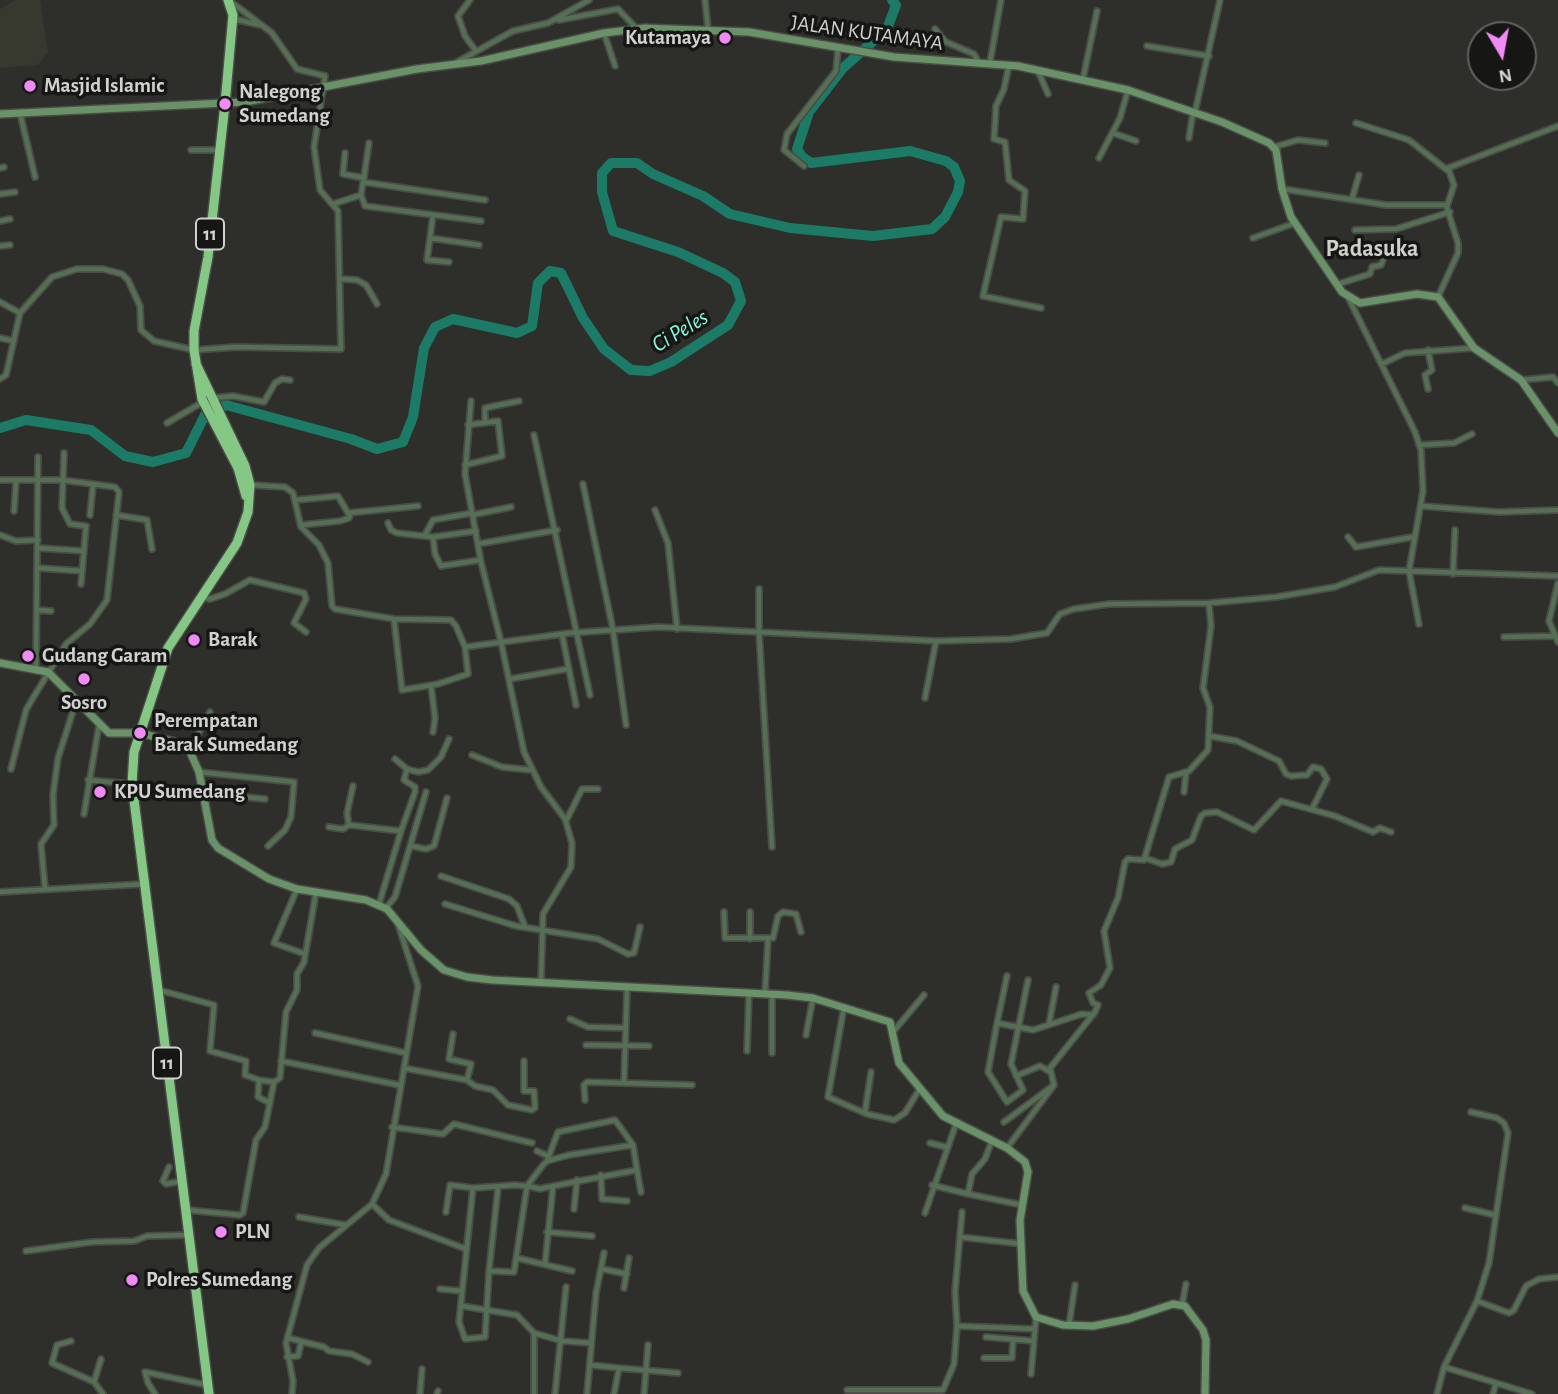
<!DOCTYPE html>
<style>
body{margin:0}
#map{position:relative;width:1558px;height:1394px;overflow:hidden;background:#2e2f2a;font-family:"Alegreya Sans",sans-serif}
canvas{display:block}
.north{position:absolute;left:1467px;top:21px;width:70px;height:70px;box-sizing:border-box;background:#161715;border:2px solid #61625f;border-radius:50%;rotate:170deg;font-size:19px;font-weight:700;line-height:28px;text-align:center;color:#d1d2cf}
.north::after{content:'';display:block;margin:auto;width:24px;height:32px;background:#f08bf5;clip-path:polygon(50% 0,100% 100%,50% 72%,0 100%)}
</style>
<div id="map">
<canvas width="1558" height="1394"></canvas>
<div class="north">N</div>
</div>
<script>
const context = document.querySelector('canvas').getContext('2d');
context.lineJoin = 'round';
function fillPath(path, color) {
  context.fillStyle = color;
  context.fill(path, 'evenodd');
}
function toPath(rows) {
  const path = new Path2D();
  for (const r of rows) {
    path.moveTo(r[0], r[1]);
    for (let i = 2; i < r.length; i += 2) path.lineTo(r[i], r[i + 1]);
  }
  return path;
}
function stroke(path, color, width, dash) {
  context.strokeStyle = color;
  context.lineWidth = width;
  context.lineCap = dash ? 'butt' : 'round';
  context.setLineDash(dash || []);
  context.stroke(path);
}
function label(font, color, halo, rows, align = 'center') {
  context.font = font + ' "Alegreya Sans",sans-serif';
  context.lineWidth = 7;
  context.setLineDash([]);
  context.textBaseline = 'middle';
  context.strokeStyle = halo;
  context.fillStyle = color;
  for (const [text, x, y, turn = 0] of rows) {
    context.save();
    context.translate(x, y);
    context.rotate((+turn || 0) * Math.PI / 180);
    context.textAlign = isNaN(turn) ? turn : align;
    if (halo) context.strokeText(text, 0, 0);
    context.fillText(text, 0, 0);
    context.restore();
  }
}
const built = toPath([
 [15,0,40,0,48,52,38,65,0,68,0,9]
]);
const river = toPath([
 [0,428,26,420,91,430,125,456,153,462,186,453,205,415,226,405,351,439,377,449,403,442,413,417,424,348,435,327,453,319,517,333,532,326,538,283,550,271,561,273,583,318,604,349,631,370,650,371,671,362,728,325,741,301,735,282,723,273,678,252,613,231,602,192,602,173,611,163,637,163,653,174,703,196,730,214,790,228,873,236,932,229,945,217,958,192,960,181,954,167,946,161,910,151,811,163,802,157,797,149,809,112,843,68,887,29,896,5,892,0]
]);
const street = toPath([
 [470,0,458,16,465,36,476,51],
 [705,0,708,29],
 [559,20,618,9,637,29],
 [232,23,239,20,260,25],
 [935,29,946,42,974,54,979,63],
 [604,33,615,66],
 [1147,46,1209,56],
 [457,62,513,31,548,23,589,0],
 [990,62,1001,0],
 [1009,65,1004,89,996,106,994,139,1005,142,1009,180,1025,191,1023,219,1001,217,983,296,1041,308],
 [1038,71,1048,94],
 [1083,79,1097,11],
 [1195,112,1220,0],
 [20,113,35,177],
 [1356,123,1409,140,1447,170],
 [1113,133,1136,141],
 [1189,138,1193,112],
 [1274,147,1298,140,1325,143],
 [191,150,219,150],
 [345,153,343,174,364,178],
 [1099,158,1120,118,1128,90],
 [804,166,784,150,787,134,836,71,838,48],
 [0,168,4,167],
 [364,177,369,143],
 [1283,189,1386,205,1446,205,1458,243,1458,253,1438,297],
 [0,194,15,192],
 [361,195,363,182,485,200],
 [1352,199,1359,175],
 [333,204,361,195,365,206,481,221],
 [1447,206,1454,185,1448,168,1558,126],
 [433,215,427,260,449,262],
 [0,221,10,219],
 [1355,230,1396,229,1450,212],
 [430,238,479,245],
 [1253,238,1295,223],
 [0,246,10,245],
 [342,279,357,280,366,285,377,304],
 [1338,284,1370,274,1372,267,1381,265,1383,260],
 [1349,299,1415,432,1421,450,1423,491,1409,571,1419,624],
 [0,302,20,313],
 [0,338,14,341],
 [1428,350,1432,370,1425,375,1428,389],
 [1382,364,1405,353,1473,348],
 [0,379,6,375,20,313,52,277,77,269,103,269,122,274,128,280,140,306,141,330,154,341,194,350,236,347,341,349,338,211,320,190,314,147,325,76,297,69,272,33,230,1],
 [1522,380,1553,377,1558,383],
 [213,398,233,396,264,402,275,383,282,379,290,380],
 [471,401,465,474,481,562,501,642,524,752,541,787,565,819,572,843,571,867,543,914,541,982],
 [167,423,203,402],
 [485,423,485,408,519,401],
 [534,435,590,695],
 [1419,445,1454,443,1472,434],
 [64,453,62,508,70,524,86,526,81,584],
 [465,465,502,456,498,421,468,425],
 [0,480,62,480,115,487,119,492,107,600,90,624,66,644,33,698,26,710,11,769],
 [583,484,613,630,626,725],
 [251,485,285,487,293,493,301,527,319,545,328,563,332,606,335,609,394,619,451,620,456,626,465,647,570,633,658,627,936,641,1011,639,1047,633,1060,614,1074,609,1109,604,1209,603,1276,597,1335,587,1379,570,1558,576],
 [296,500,338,496,348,513,418,506],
 [1421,506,1499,512,1558,510],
 [655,510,668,543,677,629],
 [14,511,16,481],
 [90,515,93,485],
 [116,515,147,520,152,549],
 [472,515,511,507],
 [388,523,391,530,397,533,433,537,476,531],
 [301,525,340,521,349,518,351,513],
 [0,535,16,541,38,540],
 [425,535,433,520,472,513],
 [433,537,435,554,441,566,480,560],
 [1348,537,1356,547,1413,537],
 [478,544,557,530],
 [38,548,84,551],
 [38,568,82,571],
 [1453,574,1455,530],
 [1558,583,1549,621,1558,642],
 [759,589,759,632,772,847],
 [201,597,210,599,225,594,250,580,304,593,306,599,294,623,306,632],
 [37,610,51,611],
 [394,619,402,690,438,684,468,674,465,647],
 [562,634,576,705],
 [1504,637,1555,636],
 [36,668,38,457],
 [510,679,567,669],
 [431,686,435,718,433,732],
 [925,698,936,641],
 [1209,736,1237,741,1279,761,1286,774,1291,776,1307,775,1313,767,1321,769,1327,779,1312,809],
 [190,749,210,712],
 [472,755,502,767,531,770],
 [395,759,407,769,418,772,428,770,441,757,449,739],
 [199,772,294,782,291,817,285,830,268,846],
 [88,780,132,784],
 [353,786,347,813,349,825,401,831,379,904],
 [1184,792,1186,773],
 [203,793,265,799],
 [84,814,99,725],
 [566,821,582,789,598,789],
 [329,827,343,829,349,825],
 [401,831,415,792,415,787,404,780,407,769],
 [411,846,426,849,434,846,447,798],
 [1145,858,1162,864,1171,862,1175,849,1192,840,1201,816,1205,813,1217,812,1254,830,1281,801,1335,816,1373,832,1380,828,1391,832],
 [441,876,509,899,517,906,525,927],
 [45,889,41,844,54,825,53,795,58,758,77,699],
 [297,889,274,943,305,954],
 [0,892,144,884],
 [445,904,516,926,598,939,628,954,634,953,640,927],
 [386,908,395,897,426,792],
 [724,912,725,938,773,938,778,916,783,912,796,914,801,932],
 [750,912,750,939],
 [1007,976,997,1023,1033,1030,1082,1014,1093,1015],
 [159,990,214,1005,210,1051,246,1061,245,1075,259,1080,258,1097,270,1103],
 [765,993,768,939],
 [844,1007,828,1097,867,1114,894,1120,905,1113,919,1090],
 [570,1019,588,1027,625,1028],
 [997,1023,988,1072,1007,1102,1023,1090,1011,1064,1028,980],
 [1049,1024,1056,987],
 [893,1032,924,995],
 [315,1033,406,1053],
 [453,1034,449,1059,471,1064,467,1080],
 [806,1035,813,998],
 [586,1045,649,1046],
 [747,1051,749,993],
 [772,1053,772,995],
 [281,1061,399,1085],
 [404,1068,467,1080,475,1086,493,1090,508,1105,532,1110,535,1108,534,1091,524,1091,524,1061],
 [1016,1076,1040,1066,1049,1071],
 [259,1080,274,1082],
 [624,1081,627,988],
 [1054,1085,1050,1068,1095,1012,1098,1005,1093,1003,1089,993,1101,985,1110,968,1104,931,1118,898,1125,862,1128,859,1144,860,1169,777,1189,771,1208,750,1210,707,1203,688,1211,626,1209,603],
 [585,1100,584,1085,587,1082,692,1085],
 [865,1112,871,1072],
 [1471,1112,1497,1118,1504,1123,1508,1133,1489,1263,1477,1301],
 [1004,1122,1054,1085,1007,1148],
 [392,1127,443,1134,454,1124,532,1143],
 [930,1143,946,1147],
 [537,1151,548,1156],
 [547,1161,558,1132,615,1120,633,1145,637,1170,543,1188,541,1189,527,1186,515,1185,473,1188,459,1322,465,1339,485,1337,489,1271,514,1272,527,1186,543,1165,547,1161,569,1155,633,1145],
 [169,1167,163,1181,166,1184,182,1181],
 [637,1170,641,1192],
 [601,1175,602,1199,627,1201],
 [932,1185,968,1194,972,1174,985,1159,991,1143],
 [968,1194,1022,1205],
 [372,1204,389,1220,466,1249],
 [1465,1208,1495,1215],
 [574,1209,577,1180],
 [187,1210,240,1215,243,1213,256,1140,265,1127,274,1082,280,1078,286,1012,297,990,297,974,304,962,316,892],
 [446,1212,450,1185,473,1188],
 [925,1213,956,1124],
 [299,1217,346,1225],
 [547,1232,592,1236],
 [960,1237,1022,1244],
 [26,1251,92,1242,134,1241,147,1236,189,1235],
 [517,1258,572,1271],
 [545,1264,553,1186],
 [602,1269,627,1274],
 [489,1271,498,1188],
 [624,1288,629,1258],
 [440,1289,462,1291],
 [1182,1305,1186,1284],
 [462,1306,517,1315,534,1333,562,1341,591,1343],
 [1069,1325,1075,1285],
 [957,1326,955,1292,962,1212],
 [986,1337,1034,1341],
 [288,1338,324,1347,329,1351,352,1354,368,1362],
 [71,1341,57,1345,52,1363,94,1382,103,1394],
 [287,1357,298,1356,301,1343],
 [984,1358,1012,1358,1013,1339],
 [590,1365,619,1368,614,1394],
 [1444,1367,1532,1394],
 [619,1368,678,1373],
 [1031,1374,1036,1318],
 [94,1382,101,1359],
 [847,1390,943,1390,954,1364,957,1326,1035,1329],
 [155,1394,148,1383,145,1372,207,1385],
 [292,1394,293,1381,286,1343,307,1265,319,1248,372,1204,386,1174,418,986,397,921],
 [420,1394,422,1369],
 [437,1394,438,1391],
 [534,1394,534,1333],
 [555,1394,566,1287],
 [587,1394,596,1293,604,1253],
 [644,1394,648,1345],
 [1437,1394,1444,1367,1477,1301,1509,1313,1514,1310,1526,1286,1539,1279,1558,1277],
 [1493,1394,1496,1383]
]);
const secondary = toPath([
 [0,114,245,102,417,69,481,61,604,33,645,28,749,32,894,57,1018,66,1128,90,1222,122,1269,143,1276,150,1282,189,1291,217,1342,292,1360,303,1417,294,1438,297,1474,348,1521,380,1558,433],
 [0,663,48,672,109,733,140,733,187,745,199,772,212,840,218,848,269,879,297,889,366,900,387,909,421,950,444,970,467,977,492,980,787,995,813,998,890,1022,899,1063,943,1116,1007,1148,1025,1162,1028,1172,1020,1220,1023,1291,1036,1317,1063,1325,1093,1326,1128,1319,1173,1304,1185,1306,1203,1330,1206,1340,1205,1394]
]);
const highway = toPath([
 [228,0,233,15,225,104,208,257,194,331,194,350,202,399,238,468,246,496],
 [196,364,245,466,250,485,248,512,237,543,168,648,134,752,132,784,209,1394]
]);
const markers = [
 [725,38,7,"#f08bf5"],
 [30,86,7,"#f08bf5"],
 [225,104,7,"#f08bf5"],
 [194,640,7,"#f08bf5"],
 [28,656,7,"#f08bf5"],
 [84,679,7,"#f08bf5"],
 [140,733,7,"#f08bf5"],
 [100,792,7,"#f08bf5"],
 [221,1232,7,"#f08bf5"],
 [132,1280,7,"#f08bf5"]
];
const shields = [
 [210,234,28],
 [167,1063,28]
];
const shieldNames = [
 ["11",210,234],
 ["11",167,1063]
];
const streetNames = [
 ["JALAN KUTAMAYA",867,33,8]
];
const poiNames = [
 ["Kutamaya",711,38,"right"],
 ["Masjid Islamic",44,86],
 ["Nalegong",239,92],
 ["Sumedang",239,116],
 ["Barak",208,640],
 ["Gudang Garam",42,656],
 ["Sosro",84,703,"center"],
 ["Perempatan",154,721],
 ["Barak Sumedang",154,745],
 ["KPU Sumedang",114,792],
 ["PLN",235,1232],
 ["Polres Sumedang",146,1280]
];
const waterNames = [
 ["Ci Peles",680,331,-31]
];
const quarterNames = [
 ["Padasuka",1372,249]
];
fillPath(built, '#37382e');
stroke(river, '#1b7b66', 10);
stroke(street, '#4b4c48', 8);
stroke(secondary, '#4b4c48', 10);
stroke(highway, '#4b4c48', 12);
stroke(street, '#556f54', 4.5);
stroke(secondary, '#699268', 7);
stroke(highway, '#85c785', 9);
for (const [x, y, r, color] of markers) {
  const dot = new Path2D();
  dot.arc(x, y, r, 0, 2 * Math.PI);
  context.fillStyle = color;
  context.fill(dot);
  stroke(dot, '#161715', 2.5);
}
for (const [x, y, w] of shields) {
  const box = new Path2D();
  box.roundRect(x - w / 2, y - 15.5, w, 31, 5);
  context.fillStyle = '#161715';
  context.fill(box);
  stroke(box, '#d1d2cf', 2);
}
label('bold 19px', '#d1d2cf', null, shieldNames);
label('21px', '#d1d2cf', '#161715', streetNames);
label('bold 21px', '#d1d2cf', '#161715', poiNames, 'left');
label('italic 23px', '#87fbdc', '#161715', waterNames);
label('bold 24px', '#cfd0ca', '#161715', quarterNames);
</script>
